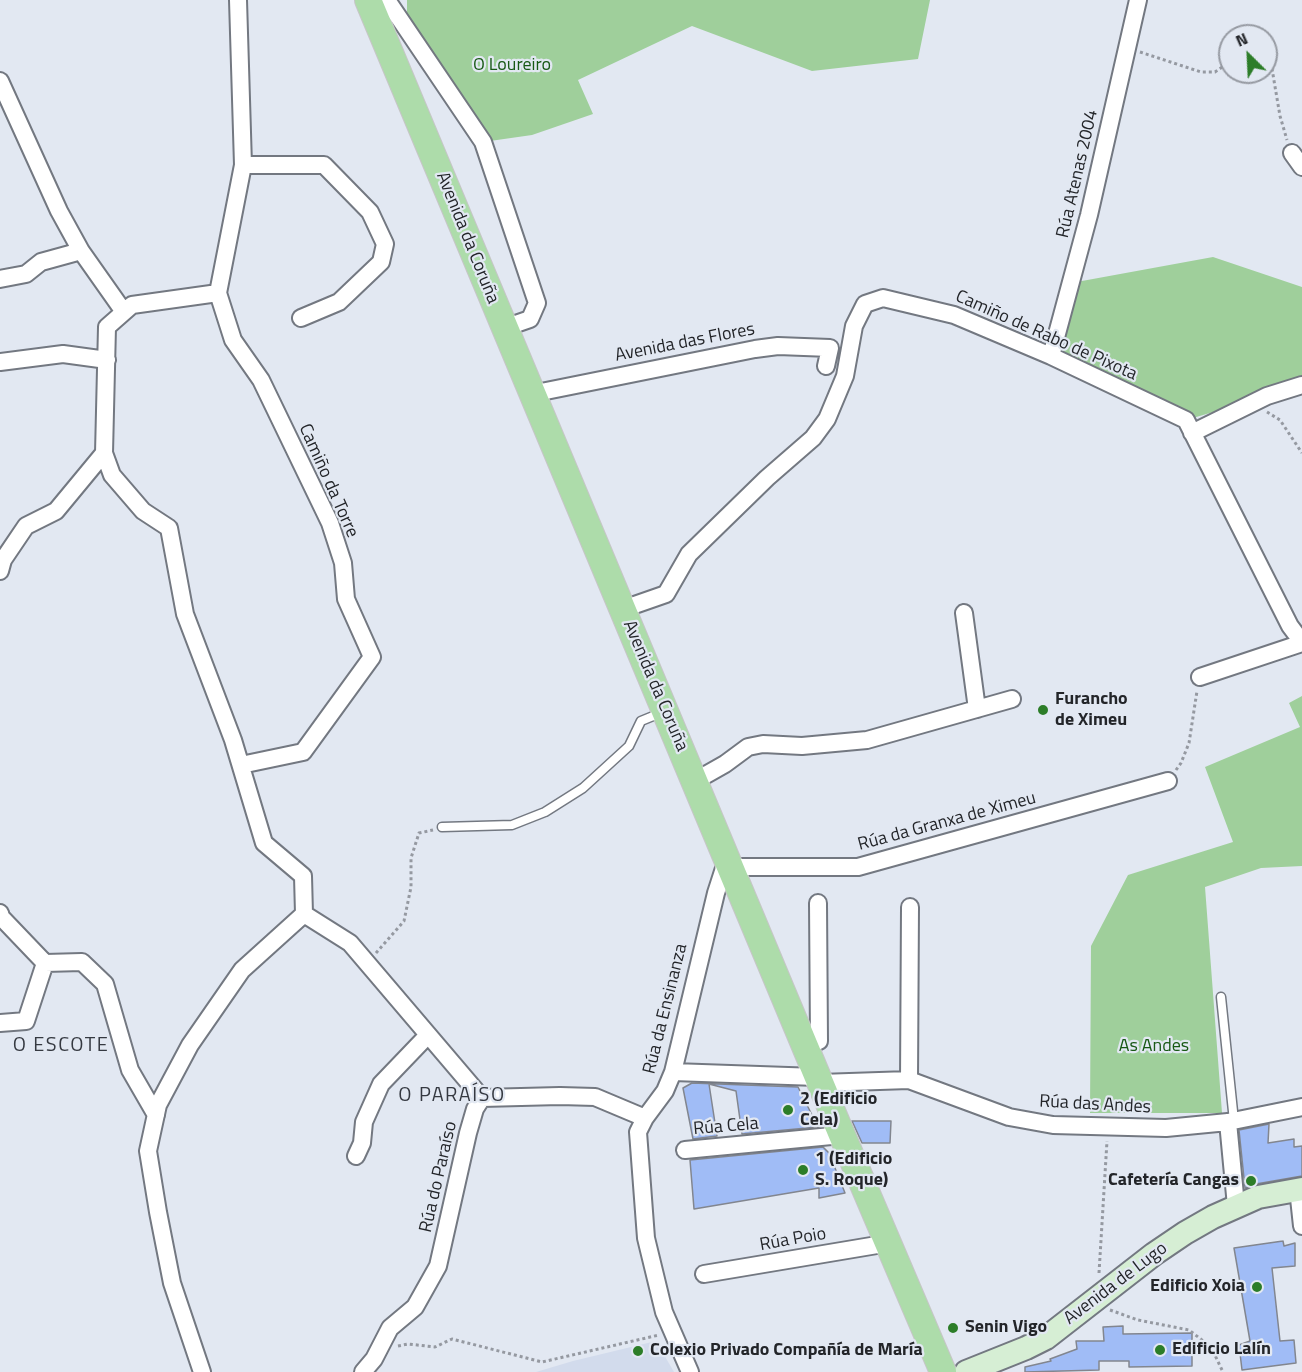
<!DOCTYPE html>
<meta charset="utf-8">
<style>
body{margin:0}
#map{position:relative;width:1302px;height:1372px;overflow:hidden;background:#e2e8f2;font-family:"Titillium Web",sans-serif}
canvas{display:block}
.north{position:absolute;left:1218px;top:24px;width:60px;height:60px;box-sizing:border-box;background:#e2e8f2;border:2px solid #969aa2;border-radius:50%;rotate:336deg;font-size:16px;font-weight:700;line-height:24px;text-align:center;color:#232529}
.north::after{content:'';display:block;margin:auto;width:21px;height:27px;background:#2c7d28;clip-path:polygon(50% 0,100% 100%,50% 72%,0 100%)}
</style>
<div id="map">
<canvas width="1302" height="1372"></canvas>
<div class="north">N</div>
</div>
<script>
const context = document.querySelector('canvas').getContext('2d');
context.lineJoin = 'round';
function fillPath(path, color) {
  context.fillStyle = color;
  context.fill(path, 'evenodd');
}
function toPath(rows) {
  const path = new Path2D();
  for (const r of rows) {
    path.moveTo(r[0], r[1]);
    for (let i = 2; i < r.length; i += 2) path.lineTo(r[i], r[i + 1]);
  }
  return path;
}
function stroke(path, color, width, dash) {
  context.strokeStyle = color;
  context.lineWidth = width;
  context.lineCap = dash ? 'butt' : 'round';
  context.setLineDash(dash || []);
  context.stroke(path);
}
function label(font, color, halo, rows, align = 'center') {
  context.font = font + ' "Titillium Web",sans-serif';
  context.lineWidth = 4.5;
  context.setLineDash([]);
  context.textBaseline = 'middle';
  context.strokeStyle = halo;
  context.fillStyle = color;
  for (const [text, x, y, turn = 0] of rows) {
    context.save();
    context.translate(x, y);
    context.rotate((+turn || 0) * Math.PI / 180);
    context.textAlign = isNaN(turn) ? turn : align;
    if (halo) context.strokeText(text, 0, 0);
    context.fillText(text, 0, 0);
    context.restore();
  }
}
const built = toPath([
 [656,1341,674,1372,536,1372,573,1361]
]);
const green = toPath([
 [407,0,930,0,918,59,812,71,692,26,578,80,593,114,532,135,483,142,407,28],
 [1213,257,1302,287,1302,386,1186,420,1051,356,1071,283],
 [1302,696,1302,866,1261,868,1205,887,1222,1113,1090,1113,1091,946,1128,875,1233,842,1205,767,1300,727,1289,703]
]);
const building = toPath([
 [692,1083,798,1087,818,1127,742,1134,736,1091,709,1084,717,1136,693,1139,683,1088,692,1083],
 [852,1121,891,1121,890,1143,862,1143,852,1121],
 [1269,1124,1268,1143,1294,1139,1294,1147,1302,1146,1302,1176,1256,1184,1245,1188,1239,1130,1269,1124],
 [823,1147,829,1153,845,1193,819,1198,819,1188,694,1209,690,1160,823,1147],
 [1283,1241,1284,1246,1295,1243,1295,1266,1272,1268,1280,1341,1294,1340,1296,1363,1242,1370,1239,1345,1250,1341,1234,1248,1283,1241],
 [1123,1326,1123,1334,1192,1333,1192,1366,1129,1367,1129,1361,1099,1361,1099,1370,1025,1372,1025,1367,1051,1361,1050,1359,1077,1349,1076,1341,1104,1341,1103,1327,1123,1326]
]);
const path = toPath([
 [1140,52,1201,72,1215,72,1225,65,1230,57],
 [1266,52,1270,57,1280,116,1287,140],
 [1267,412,1280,420,1302,453],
 [1176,770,1181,763,1189,743,1197,691],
 [376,953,404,921,411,887,411,858,419,833,433,830],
 [1099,1273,1107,1141],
 [1110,1310,1138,1320,1189,1330,1211,1347,1223,1372],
 [398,1346,408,1344,435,1347,452,1339,542,1362,659,1335]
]);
const lane = toPath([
 [442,827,512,825,545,812,583,788,629,746,641,721,663,712],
 [1221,997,1234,1121]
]);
const street = toPath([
 [238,0,243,165,218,293,233,340,261,380,330,523,343,563,346,599,372,657,303,752,241,765],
 [387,0,483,142,537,303,530,319,504,328],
 [0,81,59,211,81,251,124,312],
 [1292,153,1302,167],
 [243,165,324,165,370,212,385,244,381,262,339,302,301,318],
 [0,279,26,274,41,262,81,251],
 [218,293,132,305,107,327,104,453,112,475,143,511,169,528,185,614,233,740,264,843,303,876,304,914,350,943,482,1098],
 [1051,356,1089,215,1138,0],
 [0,362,63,354,107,360],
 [531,394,755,349,778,346,830,348,826,366],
 [1192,433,1267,396,1302,385],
 [0,571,3,560,26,526,56,511,104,453],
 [623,609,666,594,689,554,767,478,813,438,827,419,845,376,854,326,865,304,883,298,954,315,1051,356,1186,420,1290,626,1302,642],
 [964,613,977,709],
 [1200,677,1302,643],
 [695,781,725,764,748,747,763,744,802,746,867,740,1012,699],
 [731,867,858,867,1168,781],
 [0,913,1,917,45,963,82,962,105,984,130,1070,156,1115],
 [0,1023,26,1021,45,963],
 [805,1047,819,1041,818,903],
 [673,1072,817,1077],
 [909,1080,910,907],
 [820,1083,909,1080,1009,1117,1053,1125,1166,1128,1228,1122,1302,1107],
 [482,1098,560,1096,595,1097,645,1118],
 [1228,1122,1236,1206],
 [685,1150,842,1135],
 [356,1156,362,1143,364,1122,381,1084,428,1035],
 [1298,1189,1302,1226],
 [704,1274,889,1243],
 [202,1372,172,1283,158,1212,148,1151,158,1105,190,1045,242,970,304,914],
 [363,1372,374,1359,390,1328,415,1307,438,1266,468,1133,475,1109,482,1098],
 [690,1372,664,1312,646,1238,638,1132,645,1118,665,1091,673,1072,716,893,727,859]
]);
const secondary = toPath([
 [966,1372,1026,1348,1046,1338,1154,1254,1185,1233,1213,1217,1258,1197,1302,1189]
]);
const primary = toPath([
 [368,0,842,1135,943,1372]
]);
const markers = [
 [1043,710,6,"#2c7d28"],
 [788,1110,6,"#2c7d28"],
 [803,1170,6,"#2c7d28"],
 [1251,1181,6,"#2c7d28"],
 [1257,1287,6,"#2c7d28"],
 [953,1328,6,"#2c7d28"],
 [1160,1350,6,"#2c7d28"],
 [638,1351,6,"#2c7d28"]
];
const parkNames = [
 ["O Loureiro",512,66],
 ["As Andes",1154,1047]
];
const streetNames = [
 ["Rúa Atenas 2004",1078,174,-77],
 ["Avenida da Coruña",467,238,68],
 ["Camiño de Rabo de Pixota",1046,336,24],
 ["Avenida das Flores",685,343,-11],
 ["Camiño da Torre",328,481,66],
 ["Avenida da Coruña",655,686,67],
 ["Rúa da Granxa de Ximeu",947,822,-15],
 ["Rúa da Ensinanza",666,1009,-76],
 ["Rúa das Andes",1095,1105,3],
 ["Rúa Cela",726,1127,-5],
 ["Rúa do Paraíso",439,1177,-77],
 ["Rúa Poio",793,1240,-10],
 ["Avenida de Lugo",1116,1284,-37]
];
const poiNames = [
 ["Furancho",1055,700],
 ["de Ximeu",1055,721],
 ["2 (Edificio",800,1100],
 ["Cela)",800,1121],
 ["1 (Edificio",815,1160],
 ["S. Roque)",815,1181],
 ["Cafetería Cangas",1239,1181,"right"],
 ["Edificio Xoia",1245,1287,"right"],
 ["Senin Vigo",965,1328],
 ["Edificio Lalín",1172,1350],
 ["Colexio Privado Compañía de María",650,1351]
];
const neighbourhoodNames = [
 ["O ESCOTE",61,1046],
 ["O PARAÍSO",452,1096]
];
fillPath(built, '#d2dbec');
fillPath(green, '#9fcf9b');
fillPath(building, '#a0bcf6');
stroke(building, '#82868f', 1.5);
stroke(lane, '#737881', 11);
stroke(street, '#737881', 20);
stroke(secondary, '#737881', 26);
stroke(primary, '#c6c6c7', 28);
stroke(path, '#9599a1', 3, [3, 3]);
stroke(lane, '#fff', 8);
stroke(street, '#fff', 16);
stroke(secondary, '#d6eed4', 22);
stroke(primary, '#addcaa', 26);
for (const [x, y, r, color] of markers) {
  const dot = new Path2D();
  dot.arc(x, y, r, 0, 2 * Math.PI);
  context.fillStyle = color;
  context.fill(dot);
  stroke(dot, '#e2e8f2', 2);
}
label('18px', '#185915', '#e2e8f2', parkNames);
label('18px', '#232529', '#e2e8f2', streetNames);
label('bold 18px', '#232529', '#e2e8f2', poiNames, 'left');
context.letterSpacing = '1.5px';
label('20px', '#353941', '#e2e8f2', neighbourhoodNames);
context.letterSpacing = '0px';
</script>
